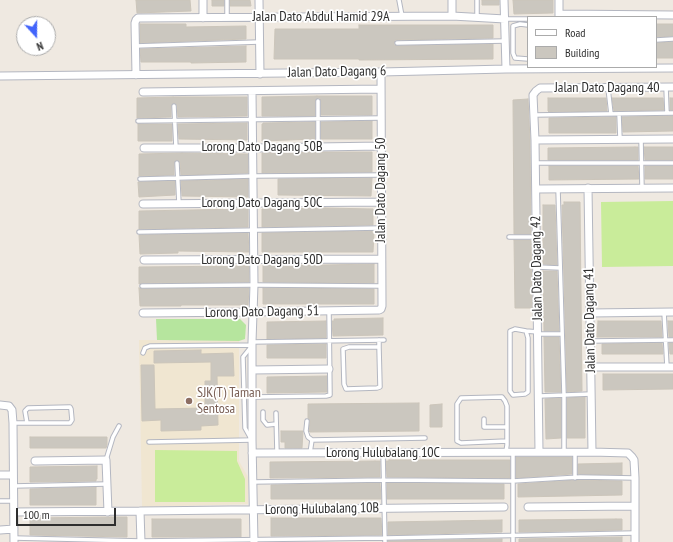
<!DOCTYPE html>
<style>
body{margin:0}
#map{position:relative;width:673px;height:542px;overflow:hidden;background:#efe9e1;font-family:"PT Sans Narrow",sans-serif}
canvas{display:block}
.legend{position:absolute;left:527px;top:16px;width:130px;height:52px;box-sizing:border-box;background:#fff;border:1px solid #ababab;margin:0;padding:5px 7px;list-style:none;font-size:12px;color:#2e2e2e}
.legend li{display:flex;align-items:center;gap:8px;height:20px}
.legend b{width:20px;border:1px solid #ababab}
.north{position:absolute;left:16px;top:16px;width:40px;height:40px;box-sizing:border-box;background:#fff;border:1px solid #ababab;border-radius:50%;rotate:159deg;font-size:11px;font-weight:700;line-height:16px;text-align:center;color:#2e2e2e}
.north::after{content:'';display:block;margin:auto;width:14px;height:18px;background:#4264fb;clip-path:polygon(50% 0,100% 100%,50% 72%,0 100%)}
.scale{position:absolute;left:16px;top:508px;width:100px;height:18px;box-sizing:border-box;border:2px solid #2e2e2e;border-top:0;padding-left:5px;font-size:12px;line-height:14px;white-space:nowrap;color:#2e2e2e;-webkit-text-stroke:3px #fff;paint-order:stroke}
</style>
<div id="map">
<canvas width="673" height="542"></canvas>
<ul class="legend">
<li><b style="height:5px;background:#fff"></b>Road</li>
<li><b style="height:11px;background:#cbc7bf"></b>Building</li>
</ul>
<div class="north">N</div>
<div class="scale">100 m</div>
</div>
<script>
const context = document.querySelector('canvas').getContext('2d');
context.lineJoin = 'round';
function fillPath(path, color) {
  context.fillStyle = color;
  context.fill(path, 'evenodd');
}
function toPath(rows) {
  const path = new Path2D();
  for (const r of rows) {
    path.moveTo(r[0], r[1]);
    for (let i = 2; i < r.length; i += 2) path.lineTo(r[i], r[i + 1]);
  }
  return path;
}
function stroke(path, color, width, dash) {
  context.strokeStyle = color;
  context.lineWidth = width;
  context.lineCap = dash ? 'butt' : 'round';
  context.setLineDash(dash || []);
  context.stroke(path);
}
function label(font, color, halo, rows, align = 'center') {
  context.font = font + ' "PT Sans Narrow",sans-serif';
  context.lineWidth = 3.5;
  context.setLineDash([]);
  context.textBaseline = 'middle';
  context.strokeStyle = halo;
  context.fillStyle = color;
  for (const [text, x, y, turn = 0] of rows) {
    context.save();
    context.translate(x, y);
    context.rotate((+turn || 0) * Math.PI / 180);
    context.textAlign = isNaN(turn) ? turn : align;
    if (halo) context.strokeText(text, 0, 0);
    context.fillText(text, 0, 0);
    context.restore();
  }
}
const education = toPath([
 [139,340,239,341,239,461,248,477,248,504,142,507]
]);
const green = toPath([
 [156,319,240,319,246,325,245,339,239,341,157,340]
]);
const pitch = toPath([
 [673,201,673,266,602,267,601,202],
 [155,450,237,451,237,461,245,479,245,502,155,502]
]);
const building = toPath([
 [136,0,190,0,191,11,137,13,136,0],
 [212,0,224,0,224,6,212,6,212,0],
 [230,0,250,0,251,6,230,6,230,0],
 [482,0,499,0,499,5,482,5,482,0],
 [513,0,553,0,553,13,514,14,513,0],
 [140,24,186,24,186,27,246,26,246,39,140,43,140,24],
 [656,24,673,24,673,36,656,37,656,24],
 [359,25,493,25,493,38,397,40,395,40,394,43,394,45,397,46,493,44,493,59,359,60,359,59,274,59,275,29,359,29,359,25],
 [673,42,673,58,656,58,656,43,673,42],
 [246,46,246,62,191,63,191,62,141,62,140,49,246,46],
 [317,96,372,96,372,115,321,115,321,101,320,98,318,98,315,101,315,116,262,116,262,97,317,96],
 [173,97,247,97,247,116,178,117,177,105,174,103,172,104,171,106,171,117,137,118,137,98,173,97],
 [548,98,606,98,607,111,549,112,548,111,548,98],
 [612,98,663,98,664,110,614,111,612,98],
 [670,98,673,98,673,110,670,110,670,98],
 [528,99,530,140,531,234,514,234,513,100,528,99],
 [673,116,673,131,623,132,622,117,673,116],
 [616,117,616,133,549,133,549,118,616,117],
 [372,121,372,139,321,139,321,122,372,121],
 [315,122,315,139,262,141,262,124,263,124,263,123,315,122],
 [247,123,247,140,179,139,178,124,247,123],
 [138,124,172,124,172,141,138,141,138,124],
 [635,147,638,147,638,160,548,160,548,148,635,147],
 [644,147,673,147,673,160,645,160,644,147],
 [322,152,372,152,372,172,262,173,262,153,322,152],
 [182,153,248,154,248,173,181,175,180,162,177,160,175,161,174,163,174,175,139,176,139,154,182,153],
 [549,166,638,166,639,179,549,180,549,166],
 [645,166,673,166,673,179,645,179,645,166],
 [372,178,371,196,278,195,278,179,372,178],
 [248,179,248,197,182,196,182,195,181,181,248,179],
 [175,181,175,195,139,197,138,182,175,181],
 [564,202,580,202,582,391,567,392,562,205,564,205,564,202],
 [543,205,555,205,557,265,543,264,543,205],
 [325,208,373,209,373,225,262,227,262,209,325,208],
 [243,209,248,209,248,227,139,229,139,211,243,209],
 [372,231,372,233,374,233,373,252,262,252,262,233,372,231],
 [248,233,249,252,178,251,178,253,140,254,139,235,248,233],
 [514,240,531,240,532,308,515,308,514,240],
 [374,264,374,283,263,282,263,265,324,265,374,264],
 [244,266,249,266,249,282,142,283,139,284,139,267,244,266],
 [543,271,557,271,559,331,544,331,543,271],
 [139,288,142,289,249,288,248,305,181,305,181,306,140,306,139,288],
 [263,288,374,289,374,304,263,304,263,288],
 [383,318,383,335,333,336,332,321,334,321,334,319,383,318],
 [326,321,326,338,267,339,267,322,326,321],
 [598,321,661,321,662,337,597,337,598,321],
 [668,321,673,321,673,337,669,337,668,321],
 [544,337,559,337,561,392,545,392,545,391,544,337],
 [662,343,663,354,602,354,602,344,662,343],
 [669,343,673,343,673,354,670,354,669,343],
 [326,344,326,358,267,358,267,345,326,344],
 [201,350,201,354,233,353,234,376,217,376,218,425,201,426,201,430,161,431,161,420,142,421,141,365,154,365,155,409,205,408,205,381,211,381,211,362,154,363,154,351,201,350],
 [603,374,673,374,673,389,603,390,603,374],
 [327,376,327,392,267,393,267,377,327,376],
 [585,397,585,438,567,438,567,398,585,397],
 [561,398,561,438,546,439,545,399,561,398],
 [419,403,419,431,310,432,309,431,310,421,308,418,308,404,419,403],
 [442,404,442,427,430,427,430,405,442,404],
 [281,431,303,431,302,448,285,448,285,442,281,442,281,431],
 [30,437,107,437,107,445,106,448,30,448,30,437],
 [516,457,572,457,572,474,516,478,516,457],
 [389,460,510,460,510,478,387,477,386,461,389,461,389,460],
 [375,461,380,461,380,477,270,478,270,462,375,461],
 [622,463,622,475,578,474,578,464,622,463],
 [97,466,97,479,96,479,96,481,30,482,30,467,97,466],
 [577,480,622,481,622,495,518,497,518,484,577,480],
 [380,483,381,499,271,499,271,485,380,483],
 [387,483,504,484,504,499,387,499,387,483],
 [96,487,96,505,30,505,30,489,96,487],
 [111,517,127,517,127,537,30,535,30,518,111,517],
 [271,518,381,518,382,535,271,536,271,518],
 [152,519,241,519,241,537,152,537,152,519],
 [616,519,622,519,622,530,519,532,519,520,616,519],
 [502,520,502,532,388,535,388,522,502,520],
 [622,537,622,542,519,542,519,539,622,537],
 [502,539,502,542,388,542,388,541,502,539]
]);
const service = toPath([
 [399,0,402,16],
 [477,0,477,17],
 [227,17,227,0],
 [505,19,528,19],
 [528,25,520,24,513,26,513,53,515,58,528,59],
 [656,40,673,39],
 [397,43,505,41],
 [135,46,259,42],
 [666,87,667,113],
 [608,88,611,114],
 [318,101,318,147],
 [174,106,176,148],
 [619,114,620,139],
 [534,115,673,113],
 [138,121,381,118],
 [641,139,642,188],
 [177,163,179,204],
 [536,163,673,163],
 [140,179,253,176,381,175],
 [558,189,564,395,564,452],
 [139,232,381,228],
 [509,237,537,237],
 [537,267,560,268],
 [142,286,254,285,381,286],
 [664,312,667,367],
 [515,329,526,331,528,338,528,392,525,394,513,395,510,391,510,331,515,329],
 [526,331,538,332],
 [538,334,562,334],
 [379,340,379,347,380,387,377,388,346,389,344,384,343,349,349,347,379,347],
 [591,341,673,340],
 [252,342,384,340],
 [143,353,145,348,150,346,252,345],
 [539,396,591,394],
 [252,397,326,396,330,395,329,311],
 [263,412,263,420,267,425,276,424],
 [276,413,277,453],
 [484,419,484,427,507,427],
 [307,421,306,431,308,437,312,440],
 [13,423,70,423,72,420,71,409,70,407,28,408,25,411,27,423],
 [250,437,245,428,243,357,251,347],
 [149,442,252,440],
 [506,452,507,445,507,406,505,401,502,397,461,398,457,404,457,441,461,443,507,441],
 [513,452,513,542],
 [575,452,575,478],
 [310,453,312,440,425,438],
 [383,453,385,542],
 [106,460,113,437,119,426],
 [253,482,384,480,513,481,580,477,635,478],
 [13,486,107,484],
 [0,501,14,501],
 [14,538,141,541,385,538,635,533]
]);
const minor = toPath([
 [203,0,203,18],
 [259,0,260,74],
 [452,0,452,16],
 [504,0,506,69],
 [559,14,673,15],
 [559,17,559,0],
 [136,75,135,23,136,20,138,18,452,16,505,19],
 [0,76,381,72,506,69,673,68],
 [252,91,254,285,252,342,252,440,254,542],
 [143,92,381,89],
 [535,140,673,139],
 [144,148,253,148,381,146],
 [588,188,592,452],
 [536,189,673,188],
 [143,204,381,202],
 [144,260,381,259],
 [143,313,253,312,379,310,381,309,382,306,381,72],
 [590,313,673,312],
 [591,367,673,367],
 [252,370,329,369],
 [0,405,9,406,12,410,13,423,14,542],
 [539,452,535,140,533,95,536,91,540,88,673,87],
 [252,453,592,452,628,453,632,457,634,460,635,478,635,542],
 [35,461,106,460,108,512],
 [0,475,13,475],
 [528,507,635,506],
 [140,511,141,542],
 [14,512,140,511,504,507],
 [0,530,14,529]
]);
const markers = [
 [189,401,4,"#8d6e63"]
];
const streetNames = [
 ["Jalan Dato Abdul Hamid 29A",321,17],
 ["Jalan Dato Dagang 6",337,72,-1],
 ["Jalan Dato Dagang 40",607,88],
 ["Lorong Dato Dagang 50B",262,147],
 ["Jalan Dato Dagang 50",381,190,-90],
 ["Lorong Dato Dagang 50C",262,203],
 ["Lorong Dato Dagang 50D",262,260],
 ["Jalan Dato Dagang 42",537,268,-91],
 ["Lorong Dato Dagang 51",262,312,-1],
 ["Jalan Dato Dagang 41",590,320,-91],
 ["Lorong Hulubalang 10C",383,453],
 ["Lorong Hulubalang 10B",322,509,-1]
];
const educationNames = [
 ["SJK(T) Taman",197,393],
 ["Sentosa",197,409]
];
fillPath(education, '#f0e6d1');
fillPath(green, '#b6e59e');
fillPath(pitch, '#c9ec9a');
fillPath(building, '#cbc7bf');
stroke(building, '#cbc5ba', 1);
stroke(service, '#b4b7c1', 5.5);
stroke(minor, '#b4b7c1', 9);
stroke(service, '#fff', 3.5);
stroke(minor, '#fff', 7);
for (const [x, y, r, color] of markers) {
  const dot = new Path2D();
  dot.arc(x, y, r, 0, 2 * Math.PI);
  context.fillStyle = color;
  context.fill(dot);
  stroke(dot, '#fff', 1.5);
}
label('14px', '#2e2e2e', '#fff', streetNames);
label('14px', '#785e54', '#fff', educationNames, 'left');
</script>
